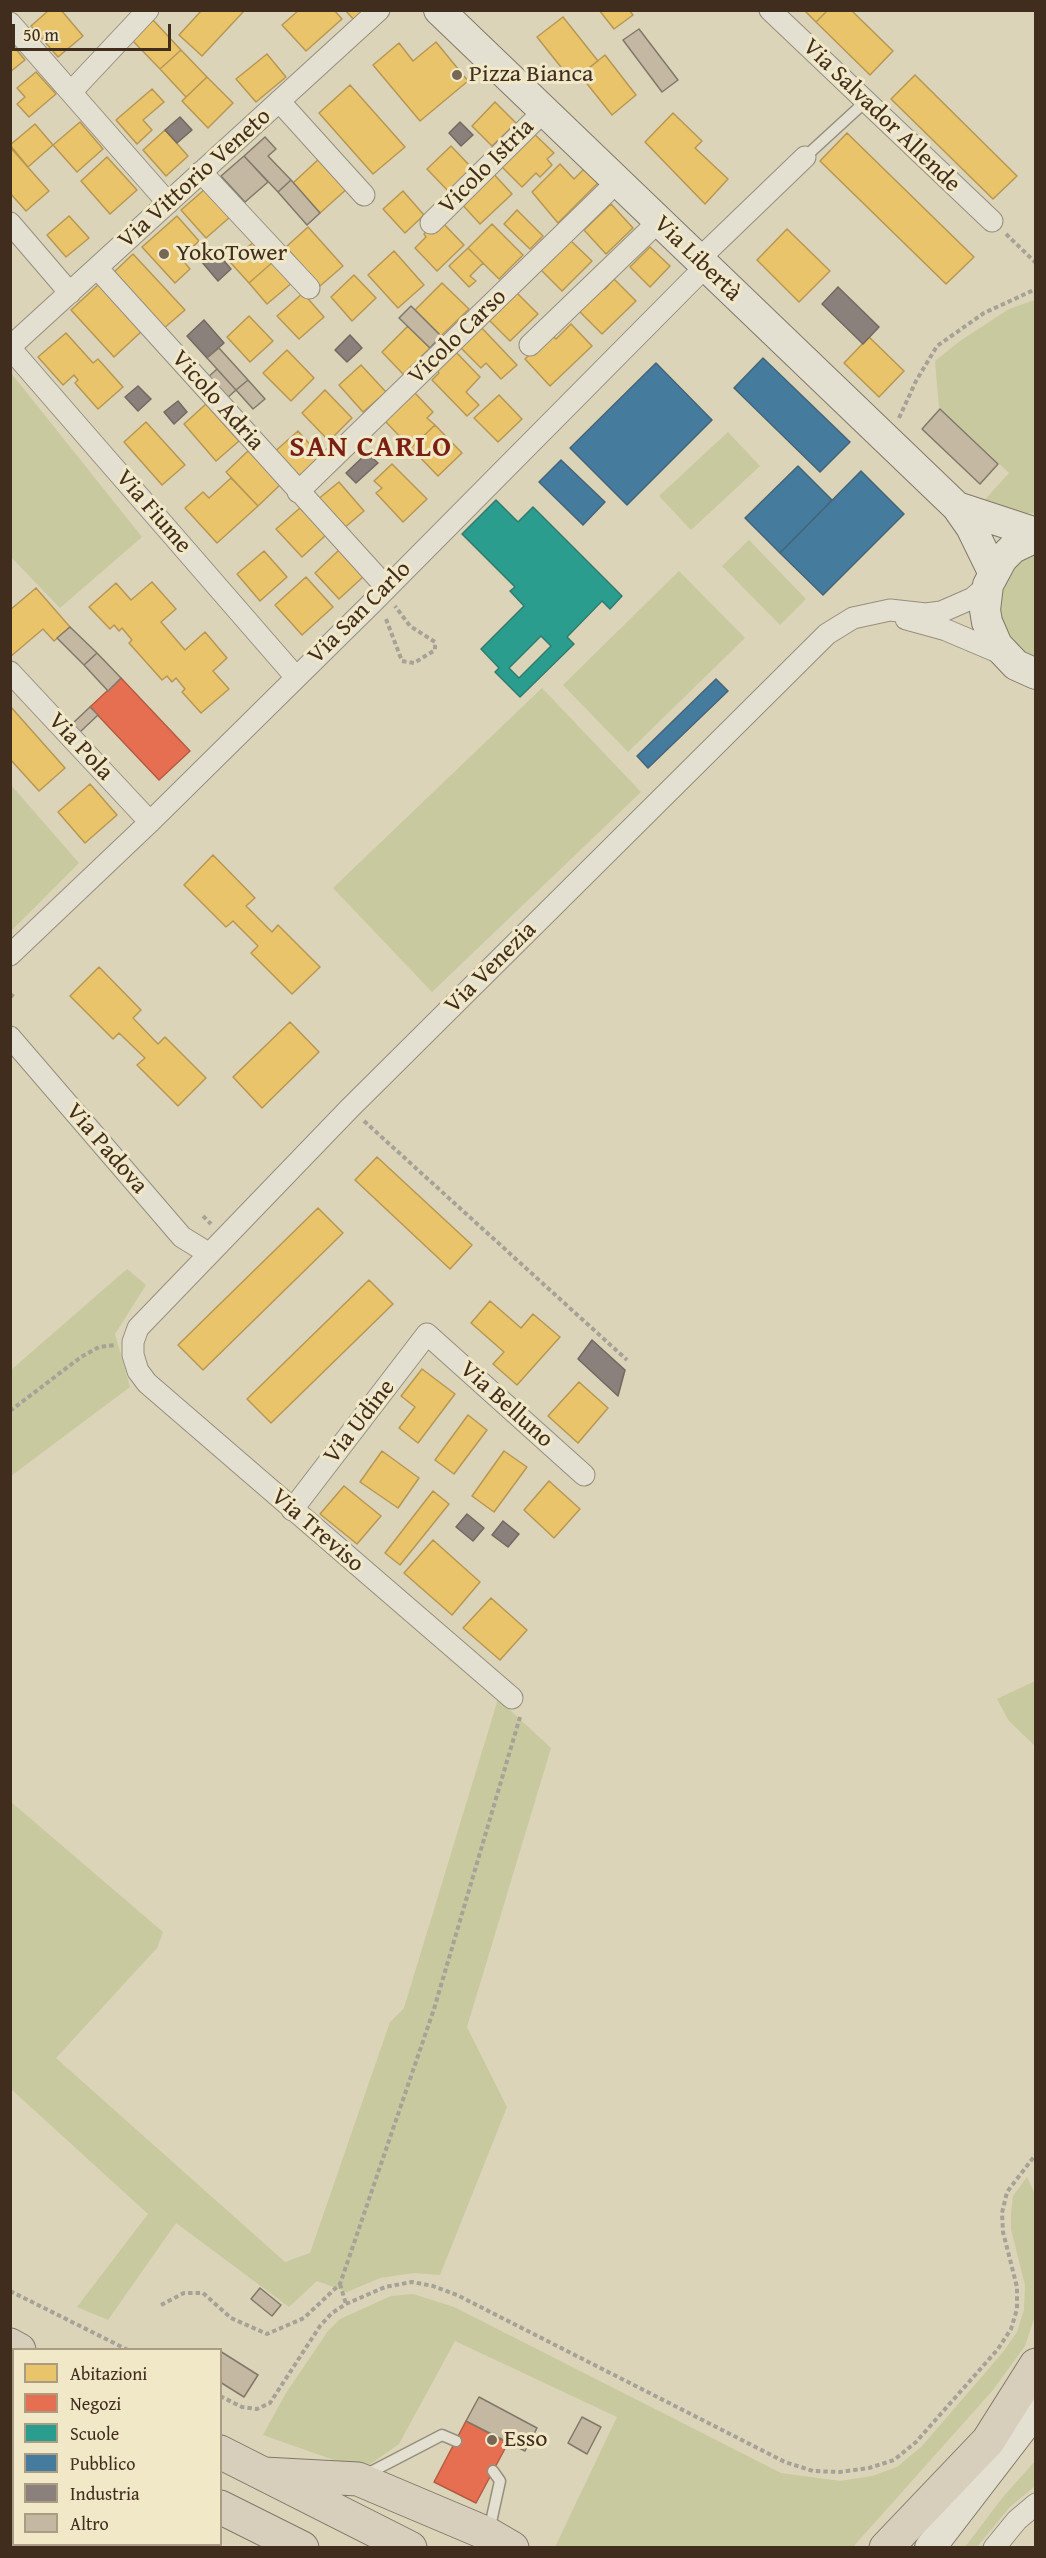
<!DOCTYPE html>
<meta charset="utf-8">
<style>
body{margin:0}
#map{position:relative;width:1046px;height:2558px;overflow:hidden;background:#dbd4b8;font-family:"Gentium Book Plus",serif}
canvas{display:block}
.frame{position:absolute;inset:0;border:12px solid #412d1e;pointer-events:none}
.legend{position:absolute;left:12px;top:2348px;width:210px;height:198px;box-sizing:border-box;background:#f1e8c8;border:2px solid #ab9d84;margin:0;padding:8px 10px;list-style:none;font-size:18px;color:#412d1e}
.legend li{display:flex;align-items:center;gap:12px;height:30px}
.legend b{width:30px;border:2px solid #ab9d84}
.scale{position:absolute;left:12px;top:24px;width:159px;height:27px;box-sizing:border-box;border:3px solid #412d1e;border-top:0;padding-left:8px;font-size:18px;line-height:21px;white-space:nowrap;color:#412d1e;-webkit-text-stroke:4px #f1e8c8;paint-order:stroke}
</style>
<div id="map">
<canvas width="1046" height="2558"></canvas>
<div class="frame"></div>
<ul class="legend">
<li><b style="height:16px;background:#e9c46a"></b>Abitazioni</li>
<li><b style="height:16px;background:#e76f51"></b>Negozi</li>
<li><b style="height:16px;background:#2a9d8f"></b>Scuole</li>
<li><b style="height:16px;background:#457b9d"></b>Pubblico</li>
<li><b style="height:16px;background:#8a817c"></b>Industria</li>
<li><b style="height:16px;background:#c5b8a3"></b>Altro</li>
</ul>
<div class="scale">50 m</div>
</div>
<script>
const context = document.querySelector('canvas').getContext('2d');
context.lineJoin = 'round';
function fillPath(path, color) {
  context.fillStyle = color;
  context.fill(path, 'evenodd');
}
function toPath(rows) {
  const path = new Path2D();
  for (const r of rows) {
    path.moveTo(r[0], r[1]);
    for (let i = 2; i < r.length; i += 2) path.lineTo(r[i], r[i + 1]);
  }
  return path;
}
function stroke(path, color, width, dash) {
  context.strokeStyle = color;
  context.lineWidth = width;
  context.lineCap = dash ? 'butt' : 'round';
  context.setLineDash(dash || []);
  context.stroke(path);
}
function label(font, color, halo, rows, align = 'center') {
  context.font = font + ' "Gentium Book Plus",serif';
  context.lineWidth = 6;
  context.setLineDash([]);
  context.textBaseline = 'middle';
  context.strokeStyle = halo;
  context.fillStyle = color;
  for (const [text, x, y, turn = 0] of rows) {
    context.save();
    context.translate(x, y);
    context.rotate((+turn || 0) * Math.PI / 180);
    context.textAlign = isNaN(turn) ? turn : align;
    if (halo) context.strokeText(text, 0, 0);
    context.fillText(text, 0, 0);
    context.restore();
  }
}
const green = toPath([
 [1035,300,1035,513,1019,513,979,506,1009,473,939,407,935,361,960,341,1009,309],
 [11,373,142,537,60,608,11,557],
 [728,432,760,466,691,530,659,496],
 [749,540,806,599,780,625,722,566],
 [1035,549,1035,662,1018,652,998,617,1002,581,1011,566],
 [679,571,745,638,628,752,563,685],
 [542,688,641,792,432,992,333,888],
 [11,785,79,863,11,931,10,931],
 [127,1269,146,1285,115,1334,130,1387,11,1476,11,1370],
 [1035,1681,1035,1746,1009,1721,997,1699],
 [498,1699,551,1748,467,2027,507,2107,440,2275,414,2273,380,2278,347,2292,317,2281,289,2307,176,2223,108,2320,77,2307,148,2214,11,2089,10,1801,163,1932,157,1948,56,2058,285,2262,310,2253,390,2022,404,2008],
 [1027,2177,1035,2194,1035,2316,1025,2346,993,2390,853,2547,555,2547,617,2417,455,2341,399,2444,362,2470,263,2435,286,2393,328,2331,340,2319,391,2296,413,2294,454,2307,781,2473,840,2481,872,2476,897,2467,922,2446,1003,2352,1017,2332,1024,2310,1025,2285,1011,2229,1011,2214,1013,2196],
 [1035,2461,1035,2486,1009,2508,977,2547,965,2547,1003,2497]
]);
const homes = toPath([
 [49,10,61,10,83,36,58,57,31,26,49,10],
 [202,10,244,11,202,56,179,35,202,10],
 [299,10,334,10,342,19,306,51,282,25,299,10],
 [345,10,366,10,355,21,345,10],
 [599,10,629,10,633,15,614,29,599,10],
 [804,10,828,10,816,22,804,10],
 [828,10,851,10,893,51,870,75,816,22,828,10],
 [563,17,598,61,572,81,537,37,563,17],
 [153,20,181,50,160,69,132,40,153,20],
 [10,42,25,60,10,72,10,42],
 [436,42,468,81,420,121,373,65,399,43,413,61,436,42],
 [181,50,207,77,186,97,160,69,181,50],
 [267,54,286,77,256,102,236,79,267,54],
 [605,55,636,95,612,115,580,75,605,55],
 [36,72,56,94,29,117,17,104,25,97,17,88,36,72],
 [915,75,1017,176,993,199,891,99,915,75],
 [207,77,233,103,208,128,182,101,207,77],
 [350,85,405,147,373,174,319,113,350,85],
 [152,89,164,102,143,120,152,130,137,144,116,120,152,89],
 [495,102,516,123,492,146,472,126,495,102],
 [673,113,702,141,695,148,728,179,705,204,645,142,673,113],
 [80,122,103,149,77,172,53,145,80,122],
 [35,124,53,145,28,167,10,145,35,124],
 [529,129,554,153,547,159,552,165,540,177,536,173,522,187,497,162,529,129],
 [165,130,188,156,166,176,143,150,165,130],
 [847,133,974,257,946,284,820,161,847,133],
 [451,146,473,169,449,192,427,169,451,146],
 [10,147,49,191,26,211,10,193,10,147],
 [107,157,137,190,110,214,81,181,107,157],
 [321,157,349,187,320,213,293,183,321,157],
 [560,164,574,179,584,169,598,183,558,223,532,192,560,164],
 [491,171,512,194,480,224,459,201,491,171],
 [205,189,230,217,206,238,181,210,205,189],
 [403,191,424,215,405,233,383,209,403,191],
 [611,204,633,228,606,254,584,230,611,204],
 [517,210,543,236,530,249,504,224,517,210],
 [69,216,89,238,66,257,47,235,69,216],
 [177,216,199,241,181,258,190,269,175,283,142,247,177,216],
 [439,219,464,245,437,271,415,248,426,237,424,234,439,219],
 [492,224,523,255,499,279,468,248,492,224],
 [308,227,343,266,320,286,286,247,308,227],
 [787,229,830,271,799,302,757,260,787,229],
 [256,240,274,261,249,283,230,262,256,240],
 [570,240,592,261,562,291,541,270,570,240],
 [650,247,670,266,650,287,630,267,650,247],
 [468,248,483,263,470,276,476,281,469,287,449,266,468,248],
 [394,251,424,285,398,308,368,275,394,251],
 [133,254,185,310,163,329,112,274,133,254],
 [274,261,293,282,267,304,249,283,274,261],
 [354,275,376,298,352,321,331,297,354,275],
 [614,279,636,301,602,334,576,308,600,284,605,289,614,279],
 [442,283,469,309,441,336,415,310,442,283],
 [99,284,142,331,114,357,71,310,99,284],
 [515,291,538,314,510,341,487,318,515,291],
 [303,293,324,317,299,339,277,316,303,293],
 [249,316,273,341,250,362,227,337,249,316],
 [571,324,592,346,550,386,525,359,551,334,556,339,571,324],
 [479,325,517,365,501,379,486,363,481,368,458,345,479,325],
 [408,326,430,348,403,374,382,352,408,326],
 [66,333,93,363,98,359,123,387,98,409,75,383,78,380,74,375,63,385,38,357,66,333],
 [869,337,904,371,879,397,844,363,869,337],
 [452,348,480,377,466,392,479,405,467,416,432,380,439,373,433,367,452,348],
 [287,350,314,378,291,401,263,373,287,350],
 [361,365,386,392,363,412,339,385,361,365],
 [325,390,352,418,329,441,302,413,325,390],
 [413,391,433,412,427,418,435,425,411,448,383,419,413,391],
 [499,395,522,419,498,442,474,418,499,395],
 [206,404,239,441,216,461,184,424,206,404],
 [146,422,185,465,162,485,124,442,146,422],
 [435,425,462,453,438,476,411,448,435,425],
 [298,431,321,457,295,480,272,454,298,431],
 [249,450,281,484,258,506,226,472,249,450],
 [392,464,427,499,403,522,376,493,382,488,374,481,392,464],
 [231,478,258,506,217,543,185,508,203,492,209,498,231,478],
 [339,482,364,511,343,529,317,500,339,482],
 [300,508,326,535,302,557,276,529,300,508],
 [339,550,363,577,339,599,315,573,339,550],
 [264,551,287,577,260,601,237,574,264,551],
 [306,577,333,607,302,635,275,605,306,577],
 [152,582,176,609,161,622,185,650,205,632,227,658,213,671,229,689,201,713,182,692,185,689,176,678,172,682,167,676,162,680,129,643,132,640,122,628,119,631,114,625,110,629,89,607,116,583,131,600,152,582],
 [36,588,70,627,54,641,43,629,10,657,10,610,36,588],
 [10,706,65,768,39,791,10,759,10,706],
 [90,784,117,815,85,843,58,812,90,784],
 [213,855,255,898,246,906,272,932,278,925,320,967,292,994,251,953,258,946,233,921,226,927,184,885,213,855],
 [99,967,141,1010,133,1018,158,1044,165,1037,206,1078,178,1106,137,1065,145,1058,119,1033,113,1039,70,996,99,967],
 [290,1022,319,1052,262,1108,233,1077,290,1022],
 [377,1157,472,1245,450,1269,355,1180,377,1157],
 [318,1208,343,1233,203,1370,178,1345,318,1208],
 [369,1280,393,1304,271,1423,247,1399,369,1280],
 [490,1301,521,1328,533,1314,560,1337,517,1385,493,1364,504,1352,471,1323,490,1301],
 [422,1369,455,1394,418,1443,399,1428,415,1407,401,1396,422,1369],
 [579,1382,608,1408,578,1443,548,1416,579,1382],
 [468,1415,487,1430,454,1474,435,1460,468,1415],
 [382,1451,419,1478,398,1508,360,1482,382,1451],
 [504,1451,527,1467,494,1512,472,1496,504,1451],
 [549,1481,580,1509,554,1538,524,1510,549,1481],
 [344,1486,381,1516,357,1544,320,1514,344,1486],
 [433,1491,449,1504,400,1565,385,1553,433,1491],
 [433,1540,480,1582,452,1615,404,1573,433,1540],
 [491,1598,527,1630,500,1660,463,1628,491,1598]
]);
const shops = toPath([
 [121,678,190,751,159,780,90,707,121,678],
 [466,2421,508,2443,476,2503,434,2482,466,2421]
]);
const schools = toPath([
 [496,500,518,522,533,507,622,596,610,609,602,601,567,637,574,644,520,697,495,672,499,668,481,649,524,606,510,591,515,587,462,534,496,500],
 [541,636,551,646,519,678,509,668,541,636]
]);
const public = toPath([
 [763,358,850,442,820,472,734,388,763,358],
 [656,363,712,420,627,505,570,448,656,363],
 [561,460,605,502,583,525,539,482,561,460],
 [798,466,832,500,780,553,745,518,798,466],
 [861,471,904,514,823,595,780,553,861,471],
 [716,679,728,691,648,768,637,756,716,679]
]);
const industry = toPath([
 [180,117,192,130,177,143,165,130,180,117],
 [460,122,473,135,461,146,449,133,460,122],
 [214,249,231,269,218,281,201,261,214,249],
 [838,287,879,327,863,344,822,304,838,287],
 [204,320,224,343,207,358,187,336,204,320],
 [350,335,362,348,347,362,335,350,350,335],
 [138,386,151,399,138,411,125,397,138,386],
 [178,401,187,412,174,424,164,412,178,401],
 [367,453,378,463,356,483,346,473,367,453],
 [592,1340,625,1370,618,1396,578,1359,592,1340],
 [467,1514,484,1528,473,1541,456,1527,467,1514],
 [503,1521,519,1534,508,1547,492,1535,503,1521]
]);
const building = toPath([
 [639,29,678,80,662,92,623,40,639,29],
 [265,137,276,149,268,156,291,180,278,192,244,156,265,137],
 [244,156,268,182,245,202,221,176,244,156],
 [291,180,320,213,307,225,278,192,291,180],
 [411,306,441,336,430,348,399,318,411,306],
 [219,348,248,380,236,390,207,358,219,348],
 [217,369,236,390,225,400,206,379,217,369],
 [248,380,265,399,253,409,236,390,248,380],
 [940,409,998,464,980,484,922,429,940,409],
 [70,627,97,653,84,665,57,638,70,627],
 [97,653,121,678,108,691,84,665,97,653],
 [90,707,98,715,80,732,72,724,90,707],
 [260,2288,281,2305,272,2316,251,2299,260,2288],
 [220,2351,258,2375,244,2397,220,2382,220,2351],
 [479,2397,537,2428,525,2451,466,2421,479,2397],
 [582,2417,601,2427,587,2454,568,2443,582,2417]
]);
const path = toPath([
 [1006,234,1036,263],
 [899,418,916,381,937,346,984,313,1036,289],
 [386,619,402,661,414,663,435,650,435,642,410,626,395,606],
 [10,994,14,997],
 [364,1121,627,1360],
 [203,1216,211,1224],
 [10,1411,81,1357,99,1347,115,1345],
 [340,2284,346,2304],
 [10,2291,128,2350],
 [161,2305,184,2293,203,2293,231,2318,267,2334,304,2318,340,2284,434,2009,520,1717],
 [220,2396,242,2407,257,2409,270,2403,320,2326,332,2313,346,2304,385,2287,412,2282,433,2286,457,2295,785,2462,813,2471,840,2472,869,2468,894,2460,916,2442,998,2349,1011,2329,1017,2309,1017,2287,1003,2232,1002,2213,1007,2192,1036,2154]
]);
const lane = toPath([
 [805,157,865,102],
 [365,2475,442,2435,456,2441],
 [489,2531,500,2481,493,2471]
]);
const street = toPath([
 [770,10,992,221],
 [10,23,168,203],
 [71,92,148,10],
 [279,101,364,195],
 [201,172,309,288],
 [10,223,70,293],
 [431,223,544,111],
 [698,260,805,157],
 [97,268,386,587],
 [530,345,658,222],
 [10,347,379,10],
 [10,348,295,676],
 [298,492,617,182],
 [906,619,946,630,1005,655],
 [10,672,150,822],
 [10,955,150,822,372,603,705,267],
 [10,1037,182,1237,208,1253],
 [292,1510,427,1334,584,1475],
 [512,1698,147,1383,138,1371,133,1355,133,1342,138,1328,349,1109,827,634,853,618,890,610,926,614,941,612,973,598,988,585],
 [10,2461,14,2463],
 [177,2544,183,2548],
 [994,2548,1017,2520,1036,2504]
]);
const secondary = toPath([
 [439,10,957,507,971,527,993,572],
 [957,507,1036,533],
 [1036,537,1013,548,1002,559,988,585,985,610,987,622,997,645,1016,665,1036,674],
 [930,2548,1026,2423,1036,2404]
]);
const highway = toPath([
 [10,2345,19,2350],
 [10,2404,14,2405],
 [220,2452,410,2548],
 [264,2474,358,2479,488,2534,512,2548],
 [220,2507,302,2548],
 [886,2548,988,2441,1036,2365]
]);
const markers = [
 [457,75,6,"#776754"],
 [164,254,6,"#776754"],
 [492,2440,6,"#776754"]
];
const poiNames = [
 ["Pizza Bianca",469,75],
 ["YokoTower",176,254],
 ["Esso",504,2440]
];
const streetNames = [
 ["Via Salvador Allende",881,116,44],
 ["Vicolo Istria",487,167,-45],
 ["Via Vittorio Veneto",195,179,-42],
 ["Via Libertà",697,259,44],
 ["Vicolo Carso",458,337,-44],
 ["Vicolo Adria",217,401,48],
 ["Via Fiume",153,512,49],
 ["Via San Carlo",360,613,-45],
 ["Via Pola",80,747,47],
 ["Via Venezia",491,968,-45],
 ["Via Padova",106,1149,49],
 ["Via Belluno",506,1405,42],
 ["Via Udine",360,1422,-52],
 ["Via Treviso",317,1531,41]
];
const districtNames = [
 ["SAN CARLO",371,448]
];
fillPath(green, '#c8c99e');
fillPath(homes, '#e9c46a');
stroke(homes, '#b79753', 1.5);
fillPath(shops, '#e76f51');
stroke(shops, '#b55b42', 1.5);
fillPath(schools, '#2a9d8f');
stroke(schools, '#317b6d', 1.5);
fillPath(public, '#457b9d');
stroke(public, '#446477', 1.5);
fillPath(industry, '#8a817c');
stroke(industry, '#746860', 1.5);
fillPath(building, '#c5b8a3');
stroke(building, '#807969', 1.5);
stroke(lane, '#968f7e', 13);
stroke(street, '#968f7e', 23);
stroke(secondary, '#807969', 32);
stroke(highway, '#807969', 35);
stroke(path, '#a7a297', 4, [4.5, 3]);
stroke(lane, '#e3dfd1', 10);
stroke(street, '#e3dfd1', 21);
stroke(secondary, '#e3dfd1', 30);
stroke(highway, '#d7cfbc', 33);
for (const [x, y, r, color] of markers) {
  const dot = new Path2D();
  dot.arc(x, y, r, 0, 2 * Math.PI);
  context.fillStyle = color;
  context.fill(dot);
  stroke(dot, '#f1e8c8', 2);
}
label('24px', '#412d1e', '#f1e8c8', poiNames, 'left');
label('24px', '#412d1e', '#f1e8c8', streetNames);
context.letterSpacing = '1.5px';
label('bold 30px', '#7a1f14', '#f1e8c8', districtNames);
context.letterSpacing = '0px';
</script>
